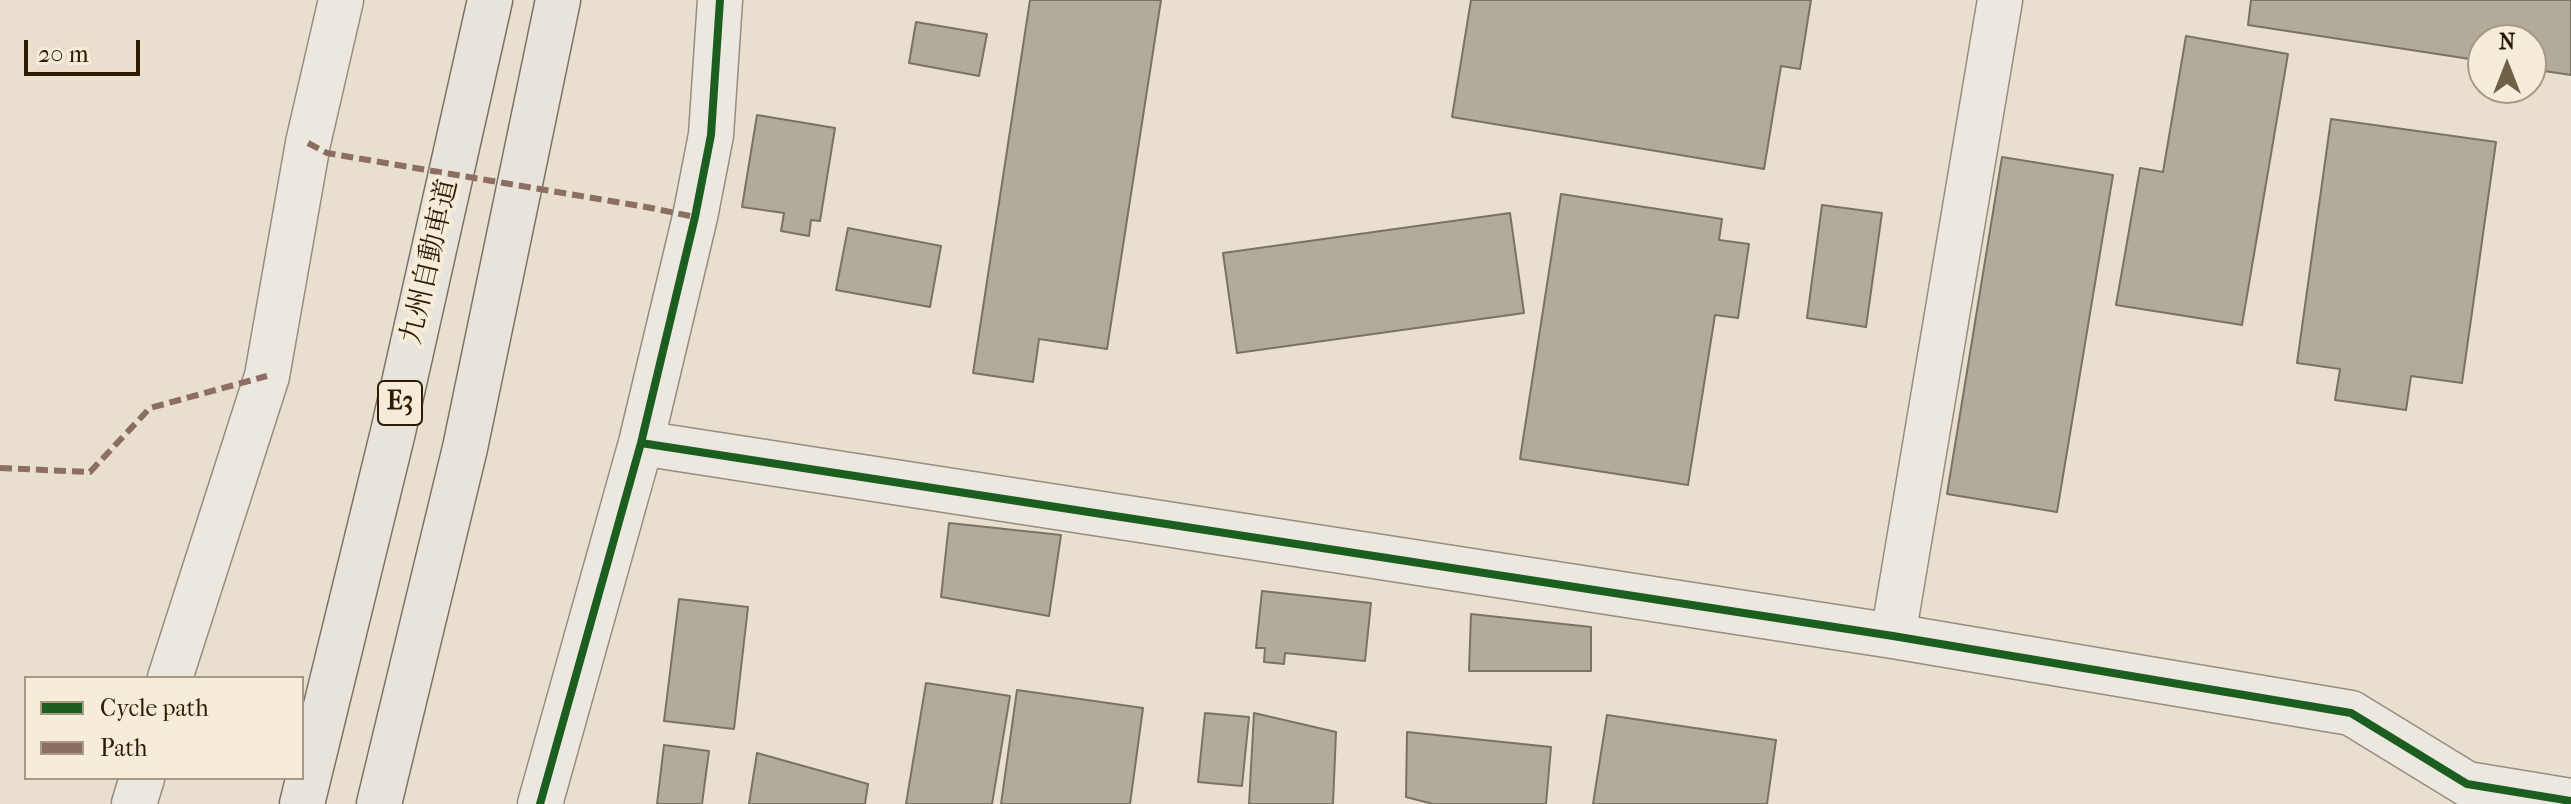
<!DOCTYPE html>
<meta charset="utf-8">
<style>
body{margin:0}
#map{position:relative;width:2571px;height:804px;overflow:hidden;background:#e8dfce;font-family:"IM FELL French Canon",serif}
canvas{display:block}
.legend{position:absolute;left:24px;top:676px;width:280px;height:104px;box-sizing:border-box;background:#f7ecd9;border:2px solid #a79982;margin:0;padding:10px 14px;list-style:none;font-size:24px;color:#2f1c00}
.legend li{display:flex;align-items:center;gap:16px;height:40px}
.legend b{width:40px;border:2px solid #a79982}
.north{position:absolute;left:2467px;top:24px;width:80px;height:80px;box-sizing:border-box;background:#f7ecd9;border:2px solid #a79982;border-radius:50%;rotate:0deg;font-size:22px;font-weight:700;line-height:32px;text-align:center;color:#2f1c00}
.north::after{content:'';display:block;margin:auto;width:28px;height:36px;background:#706048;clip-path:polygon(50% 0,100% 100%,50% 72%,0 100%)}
.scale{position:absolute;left:24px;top:40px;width:116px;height:36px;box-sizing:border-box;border:4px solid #2f1c00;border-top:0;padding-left:10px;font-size:24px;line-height:28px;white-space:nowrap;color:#2f1c00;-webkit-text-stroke:6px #f7ecd9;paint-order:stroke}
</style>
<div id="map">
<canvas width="2571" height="804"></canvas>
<ul class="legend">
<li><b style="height:10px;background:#1b5e20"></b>Cycle path</li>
<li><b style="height:10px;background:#8d6e63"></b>Path</li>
</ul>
<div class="north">N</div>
<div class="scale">20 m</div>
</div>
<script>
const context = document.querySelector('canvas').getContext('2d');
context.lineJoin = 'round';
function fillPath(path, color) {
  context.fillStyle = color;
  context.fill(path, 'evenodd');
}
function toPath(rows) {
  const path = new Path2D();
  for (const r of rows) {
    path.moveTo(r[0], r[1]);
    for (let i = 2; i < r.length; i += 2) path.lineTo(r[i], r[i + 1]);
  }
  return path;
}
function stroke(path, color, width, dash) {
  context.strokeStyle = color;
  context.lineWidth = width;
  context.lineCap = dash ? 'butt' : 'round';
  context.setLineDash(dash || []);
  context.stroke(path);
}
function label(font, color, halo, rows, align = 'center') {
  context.font = font + ' "IM FELL French Canon","Noto Serif JP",serif';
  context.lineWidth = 8;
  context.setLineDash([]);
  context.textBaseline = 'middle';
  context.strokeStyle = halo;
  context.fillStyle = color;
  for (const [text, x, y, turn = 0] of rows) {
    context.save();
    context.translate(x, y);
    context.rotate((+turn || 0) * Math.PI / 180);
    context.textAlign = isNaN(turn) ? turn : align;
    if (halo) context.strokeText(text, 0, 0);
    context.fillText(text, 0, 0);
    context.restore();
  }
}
const building = toPath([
 [1030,0,1161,0,1107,349,1039,339,1033,382,973,373,1030,0],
 [1471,0,1811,0,1800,69,1781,66,1764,169,1452,117,1471,0],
 [2251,0,2571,0,2571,75,2531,69,2531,40,2483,40,2483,61,2248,25,2251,0],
 [916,22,987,34,979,76,909,63,916,22],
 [2186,36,2288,54,2242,325,2116,305,2140,168,2163,172,2186,36],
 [757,115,835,128,820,221,811,220,809,236,781,231,784,213,742,207,757,115],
 [2331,119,2496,142,2462,383,2411,376,2406,410,2335,400,2340,369,2297,363,2331,119],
 [2002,157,2113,175,2057,512,1947,494,2002,157],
 [1561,194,1722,219,1719,240,1749,244,1738,318,1715,315,1688,485,1520,459,1561,194],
 [1822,205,1882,213,1866,327,1807,318,1822,205],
 [1510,213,1524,313,1237,353,1223,253,1510,213],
 [848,228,941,246,930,307,836,290,848,228],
 [949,523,1061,535,1049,616,941,597,949,523],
 [1262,591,1371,603,1365,661,1285,653,1284,664,1264,662,1265,648,1256,648,1262,591],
 [679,599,748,607,734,729,664,721,679,599],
 [1471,614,1591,627,1591,671,1469,671,1471,614],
 [926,683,1010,696,992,804,906,804,926,683],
 [1017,690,1143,708,1130,804,1001,804,1017,690],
 [1205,713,1249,717,1242,786,1198,782,1205,713],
 [1254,713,1336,732,1333,804,1249,804,1254,713],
 [1607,715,1776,740,1767,804,1593,804,1607,715],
 [1407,732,1551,747,1546,804,1433,804,1406,797,1407,732],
 [664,745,709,751,702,804,657,804,664,745],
 [757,753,868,784,865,804,749,804,757,753]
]);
const minor = toPath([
 [641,443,1893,636,2351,713,2467,784,2571,801],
 [1893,636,2000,0],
 [170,678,267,376,308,143,341,0],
 [134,804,142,778],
 [540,804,641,443,695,217,711,135,720,0]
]);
const motorway = toPath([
 [302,804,393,432,490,0],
 [379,804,465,448,558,0]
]);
const quiet = toPath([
 [308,143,327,153,646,207,695,217],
 [0,468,90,472,150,408,267,376]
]);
const cycleway = toPath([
 [641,443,1893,636,2351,713,2467,784,2571,801],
 [540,804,641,443,695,217,711,135,720,0]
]);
const shields = [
 [400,403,44]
];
const shieldNames = [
 ["E3",400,403]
];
const streetNames = [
 ["九州自動車道",431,262,-77]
];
fillPath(building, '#b2aa9d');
stroke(building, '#7a7265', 2);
stroke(minor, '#958d80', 47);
stroke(motorway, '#7a7265', 47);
stroke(minor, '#ece8e0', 44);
stroke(motorway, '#e9e4db', 44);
stroke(quiet, '#8d6e63', 6, [12, 6]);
stroke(cycleway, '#1b5e20', 8);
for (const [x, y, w] of shields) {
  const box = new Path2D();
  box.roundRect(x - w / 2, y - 22, w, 44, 6);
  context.fillStyle = '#f7ecd9';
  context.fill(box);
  stroke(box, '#2f1c00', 2);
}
label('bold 26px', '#2f1c00', null, shieldNames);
label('28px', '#2f1c00', '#f7ecd9', streetNames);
</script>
